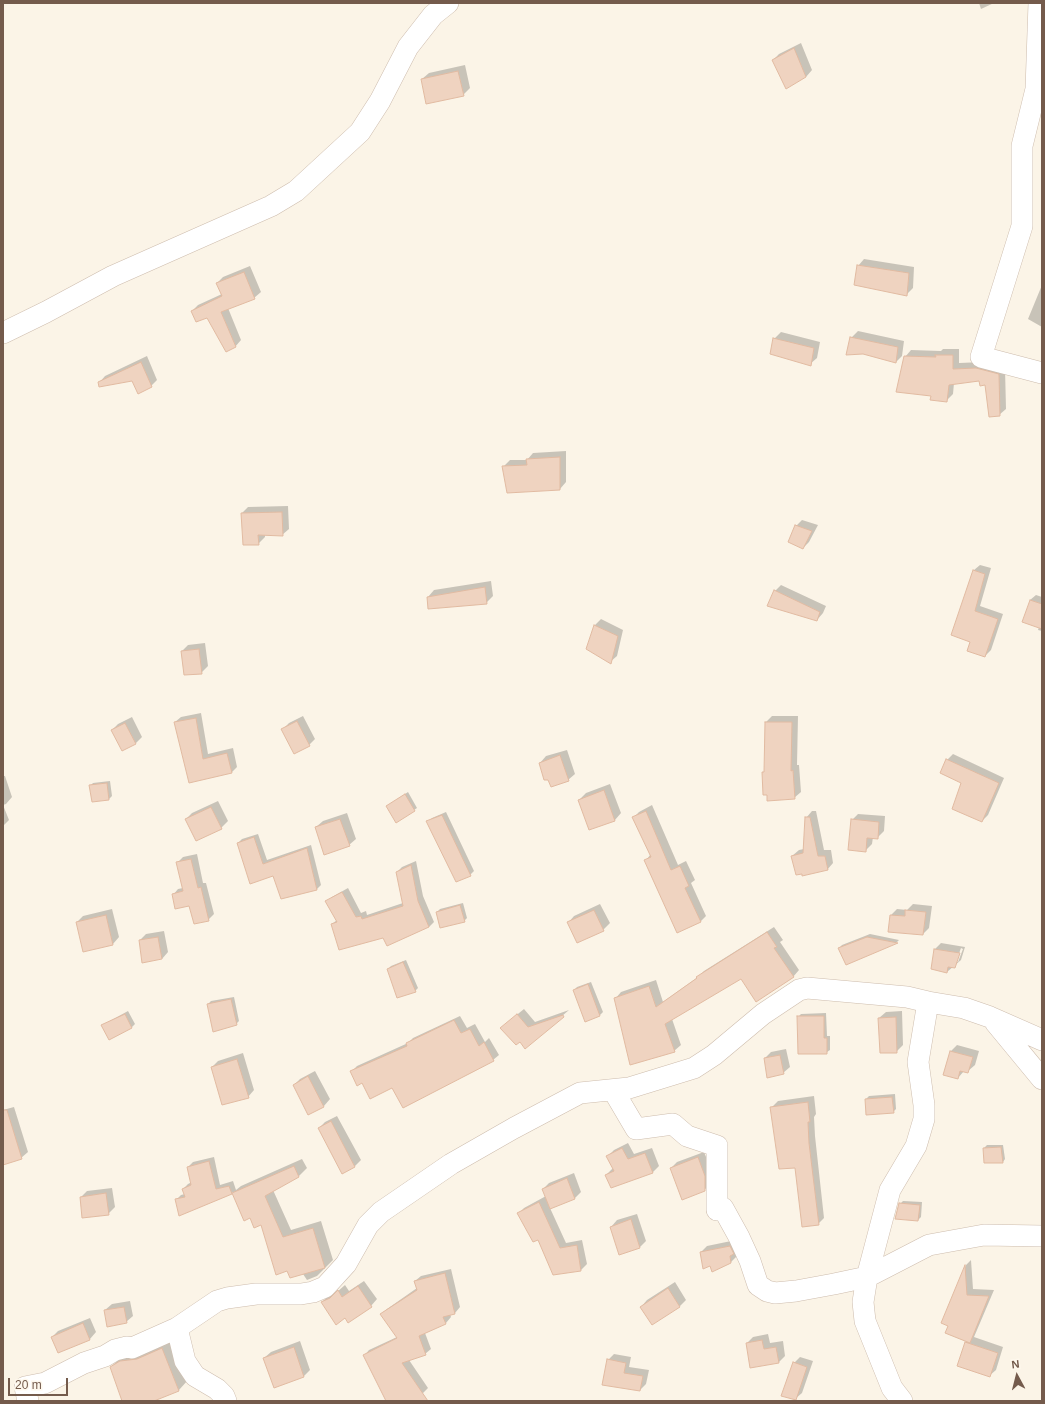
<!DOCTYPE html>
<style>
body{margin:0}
#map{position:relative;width:1045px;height:1404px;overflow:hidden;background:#fbf4e7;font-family:Helvetica,sans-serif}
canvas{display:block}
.frame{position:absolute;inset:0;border:4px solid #745b4c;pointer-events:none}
.north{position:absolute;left:997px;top:1356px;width:40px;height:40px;-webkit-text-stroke:3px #fef8ed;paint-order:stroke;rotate:353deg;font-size:11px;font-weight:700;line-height:16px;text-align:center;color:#745b4c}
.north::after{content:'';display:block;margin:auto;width:14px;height:18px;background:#745b4c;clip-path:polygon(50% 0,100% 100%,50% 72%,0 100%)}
.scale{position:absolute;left:8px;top:1378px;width:60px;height:18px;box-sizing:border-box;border:2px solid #745b4c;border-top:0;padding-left:5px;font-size:12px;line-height:14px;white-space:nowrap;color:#745b4c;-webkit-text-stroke:3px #fef8ed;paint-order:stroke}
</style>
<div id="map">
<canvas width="1045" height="1404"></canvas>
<div class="frame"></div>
<div class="north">N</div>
<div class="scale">20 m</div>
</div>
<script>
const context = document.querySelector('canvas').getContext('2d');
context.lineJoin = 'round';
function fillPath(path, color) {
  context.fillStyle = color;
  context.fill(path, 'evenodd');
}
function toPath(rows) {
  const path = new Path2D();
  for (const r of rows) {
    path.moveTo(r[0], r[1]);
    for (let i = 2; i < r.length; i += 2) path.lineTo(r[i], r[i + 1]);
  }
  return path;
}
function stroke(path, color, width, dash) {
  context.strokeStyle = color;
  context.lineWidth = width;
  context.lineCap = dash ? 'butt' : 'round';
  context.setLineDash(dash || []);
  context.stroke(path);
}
const shadow = toPath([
 [979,3,994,3,981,9],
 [801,43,812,70,806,77,773,60,779,54],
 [465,65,470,88,463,95,422,79,429,73],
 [864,259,914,267,913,288,907,294,858,266],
 [250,266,261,292,254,298,228,308,241,340,235,347,207,316,192,311,198,305,222,294,217,283,223,277],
 [1042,285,1042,327,1028,319],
 [858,331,904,341,902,356,896,362,851,338],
 [781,332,820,342,817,358,810,364,774,339],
 [943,349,959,349,959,363,983,362,1005,368,1006,409,999,415,986,384,980,380,954,383,953,394,947,400,932,395,905,357,911,350,941,351],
 [147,356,157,380,151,386,132,380,99,383,105,376],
 [566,451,566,482,560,489,503,467,510,460,527,460,533,453],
 [288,506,289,529,282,535,265,534,265,537,258,544,242,513,248,507],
 [802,520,818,525,809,542,803,548,796,526],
 [980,565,991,568,980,606,1003,614,991,650,985,656,972,641,974,570],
 [491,581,493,596,486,603,428,597,434,590],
 [781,585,826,606,823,613,817,620,775,591],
 [1036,595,1042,597,1042,631,1038,630,1039,627,1030,600],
 [601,619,623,630,617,656,610,662,587,649,595,625],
 [205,643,208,666,201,673,182,651,188,645],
 [201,713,208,754,233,748,237,767,232,772,190,782,175,722,181,717],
 [303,716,315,739,309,745,283,729,289,723],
 [772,716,798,716,797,765,799,765,801,792,794,798,763,773,765,770,766,722],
 [132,717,142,737,136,743,123,750,112,730,118,724],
 [567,750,575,774,568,780,540,763,546,756],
 [953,754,1004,778,988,815,982,821,962,782,947,760],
 [3,776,5,776,12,797,6,804,3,805,9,820,3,826],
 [110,781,112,796,109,799,92,801,90,786,93,783],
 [610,784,621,813,615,820,590,829,579,800,586,793],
 [408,792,417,808,414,810,387,806],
 [218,801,228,821,221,828,186,819,192,813],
 [652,805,678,865,686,861,695,880,691,883,706,916,700,922,646,860,651,854,633,818,639,812],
 [812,811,816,811,824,850,831,850,833,863,827,870,792,856,799,850,804,849,806,818],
 [446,812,474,871,470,875,428,822,432,818],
 [347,813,356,839,349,845,316,827,323,821],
 [858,814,885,816,884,831,878,837,873,837,872,844,865,851,852,820],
 [258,834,267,860,311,845,321,885,317,889,281,898,274,874,238,843,242,839],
 [197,854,203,883,206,883,214,914,208,920,190,905,173,895,178,889,183,888,177,863,183,857],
 [416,861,423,896,434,922,429,927,384,936,332,924,337,920,327,902,332,897,348,888,361,913,366,911,367,915,403,903,397,872,402,867],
 [463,903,467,918,464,921,437,912,440,909],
 [600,904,610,923,603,930,568,923,574,916],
 [913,904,932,906,929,928,923,934,891,915,897,909,907,910],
 [112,909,119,937,113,944,84,951,77,922,83,916],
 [774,927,783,940,780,942,799,970,793,977,741,978,672,1019,681,1045,674,1051,615,999,621,992,656,980,663,1002,698,977,704,971],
 [164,931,168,952,162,959,140,940,146,934],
 [870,934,899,940,897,942,847,964,839,948,842,945],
 [941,943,965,947,961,960,947,972,934,950],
 [961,948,963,949,958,962,956,962],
 [406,960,418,988,415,991,388,969,391,966],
 [591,982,603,1012,600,1015,586,1021,574,990,577,987],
 [234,997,239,1021,236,1024,208,1004,211,1001],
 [524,1009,535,1022,569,1010,526,1047,508,1022],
 [128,1011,135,1024,132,1027,109,1038,103,1026,106,1023],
 [902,1011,903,1045,896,1052,879,1018,886,1012],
 [826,1013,827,1036,830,1036,830,1050,827,1052,798,1017,801,1014],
 [460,1016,467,1028,475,1024,485,1042,489,1038,499,1055,493,1060,393,1087,363,1082,351,1072,357,1066,408,1043,413,1038],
 [957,1045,979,1051,975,1065,968,1071,964,1071,958,1078,951,1051],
 [786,1049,790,1067,783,1073,765,1058,771,1052],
 [243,1053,254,1090,248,1097,212,1067,218,1061],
 [315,1071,330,1099,324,1106,309,1114,294,1085,300,1079],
 [895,1094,896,1109,893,1112,866,1099,869,1096],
 [814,1096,816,1114,814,1117,815,1136,824,1218,818,1224,771,1108,778,1101],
 [14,1107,28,1152,21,1158,3,1154,3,1110],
 [337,1116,361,1160,355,1166,343,1173,319,1128,325,1122],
 [628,1143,634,1154,652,1148,659,1166,652,1173,606,1175,613,1168,608,1156,614,1150],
 [987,1145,1003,1145,1005,1159,1003,1162,984,1148],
 [704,1152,711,1169,711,1184,704,1190,671,1168,677,1162],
 [214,1157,220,1185,233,1181,236,1190,241,1186,302,1159,307,1168,299,1176,273,1190,291,1230,321,1221,333,1260,317,1276,307,1280,303,1274,288,1270,262,1223,250,1217,245,1219,233,1192,231,1194,177,1199,181,1195,185,1194,183,1189,188,1184,192,1182,188,1167,193,1162],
 [574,1173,581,1192,575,1198,550,1208,566,1243,582,1240,587,1264,581,1270,518,1214,524,1208,546,1196,543,1189,549,1183],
 [112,1188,115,1207,108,1214,81,1197,87,1191],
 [903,1201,922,1202,921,1217,918,1220,900,1204],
 [637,1214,646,1241,640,1247,620,1254,611,1227,617,1220],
 [736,1240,737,1256,731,1262,701,1252,707,1246],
 [971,1260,973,1289,994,1290,974,1337,1003,1347,996,1370,989,1376,966,1343,968,1341,949,1325,942,1322,966,1265],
 [451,1269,460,1307,455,1313,450,1314,451,1317,446,1323,425,1333,431,1349,425,1354,409,1360,428,1388,423,1393,409,1401,387,1401,364,1356,369,1350,397,1337,381,1314,387,1309,417,1288,415,1281,421,1276],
 [364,1281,377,1299,371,1306,345,1317,322,1302,328,1296,337,1292,345,1285,349,1291],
 [675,1282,686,1300,680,1306,652,1324,641,1307,647,1300],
 [130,1301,133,1316,126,1322,105,1310,112,1304],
 [90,1318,96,1332,90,1339,59,1352,52,1337,58,1331],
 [768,1334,770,1343,783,1341,785,1356,779,1362,751,1367,747,1343,753,1337],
 [172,1339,188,1380,179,1390,151,1401,123,1401,111,1367,121,1357],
 [300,1341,310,1370,304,1376,274,1387,264,1358,271,1352],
 [614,1354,631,1357,629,1367,649,1370,646,1384,640,1390,608,1360],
 [800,1357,813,1361,802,1393,795,1399,794,1363]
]);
const building = toPath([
 [794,48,806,77,786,89,772,60,794,48],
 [458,71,464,96,426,104,421,79,458,71],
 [857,265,909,273,907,296,854,285,857,265],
 [244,272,255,299,221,312,236,347,226,352,207,318,196,322,191,311,222,296,216,283,244,272],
 [850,337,898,347,896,363,863,354,846,355,850,337],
 [773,338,814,348,811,366,770,354,773,338],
 [935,355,953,355,953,369,976,368,999,374,1000,416,989,417,985,385,980,386,979,381,949,385,947,402,930,400,931,396,896,392,904,356,936,357,935,355],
 [141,362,152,387,138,394,132,381,99,387,98,382,141,362],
 [560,457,560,490,507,493,502,466,527,465,526,459,560,457],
 [282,512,283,536,258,535,259,545,243,545,241,513,282,512],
 [795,525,812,531,803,549,788,542,795,525],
 [973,570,985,574,975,611,998,619,985,657,967,651,970,642,951,635,973,570],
 [485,587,487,604,428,609,427,597,485,587],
 [774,590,820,612,817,621,767,606,774,590],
 [1030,600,1042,604,1042,629,1022,622,1030,600],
 [594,625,618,636,611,664,586,649,594,625],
 [199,649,202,674,184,675,181,651,199,649],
 [196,718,203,759,227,753,232,773,189,783,174,722,196,718],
 [297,721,310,746,294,754,281,729,297,721],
 [765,722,792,722,791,771,793,770,795,799,767,801,767,795,763,795,762,772,764,772,765,722],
 [125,723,136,744,122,751,111,730,125,723],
 [560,755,569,781,551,787,548,780,544,780,539,763,560,755],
 [946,759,999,783,982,822,952,809,961,783,940,773,946,759],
 [107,783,109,800,92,802,89,785,107,783],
 [604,790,615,821,589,830,578,800,604,790],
 [405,794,415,811,396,823,386,806,405,794],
 [211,807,222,829,196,841,185,819,211,807],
 [646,811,671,870,680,866,689,886,685,888,701,922,677,933,644,860,651,857,632,817,646,811],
 [442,815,471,876,456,882,426,821,442,815],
 [805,817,810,817,818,856,825,856,828,870,802,876,802,874,796,875,791,856,803,853,805,817],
 [340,819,350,846,324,855,315,827,340,819],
 [851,819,879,822,878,839,867,838,866,852,848,850,851,819],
 [254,837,263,864,307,848,317,890,281,899,273,876,250,884,237,843,254,837],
 [191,859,198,888,201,887,209,921,194,924,189,906,175,909,172,894,183,891,176,862,191,859],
 [411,865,418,901,429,927,387,946,383,938,339,950,331,924,337,922,325,901,342,892,356,917,361,916,362,919,403,906,396,872,411,865],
 [460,905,465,922,440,928,436,912,460,905],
 [594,910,604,931,577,943,567,922,594,910],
 [905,910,926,912,923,935,888,932,890,915,905,916,905,910],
 [106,915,113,945,83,952,76,922,106,915],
 [767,932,777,947,774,948,794,977,756,1002,741,979,665,1024,675,1052,630,1065,614,998,649,986,656,1007,697,978,696,977,767,932],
 [158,937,162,959,142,963,139,940,158,937],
 [867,937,898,943,846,965,838,948,867,937],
 [934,949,960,953,955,968,948,967,947,973,931,969,934,949],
 [403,962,416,992,397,998,387,969,403,962],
 [588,984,600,1016,585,1022,573,990,588,984],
 [231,999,237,1025,213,1032,207,1004,231,999],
 [125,1014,132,1028,109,1040,101,1025,125,1014],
 [517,1014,528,1027,563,1015,564,1017,525,1049,520,1042,516,1045,500,1028,517,1014],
 [797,1016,824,1016,824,1038,827,1038,827,1054,798,1054,797,1016],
 [896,1017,897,1053,880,1053,878,1018,896,1017],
 [454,1020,461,1033,470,1029,479,1046,484,1042,494,1061,403,1108,392,1088,370,1099,362,1083,357,1086,350,1071,407,1046,406,1043,454,1020],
 [950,1051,973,1057,968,1073,960,1071,958,1079,943,1075,950,1051],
 [780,1055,784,1074,767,1078,764,1058,780,1055],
 [237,1059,249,1098,222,1105,211,1067,237,1059],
 [308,1076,324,1107,308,1115,293,1085,308,1076],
 [892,1097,894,1113,866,1115,865,1099,892,1097],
 [808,1102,810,1122,808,1122,809,1143,819,1225,802,1227,795,1168,779,1169,770,1107,808,1102],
 [3,1110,7,1110,22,1159,3,1165,3,1110],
 [331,1121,355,1167,342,1174,318,1128,331,1121],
 [1001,1147,1003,1163,984,1163,983,1148,1001,1147],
 [622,1148,628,1159,645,1153,653,1173,611,1188,605,1175,614,1171,606,1156,622,1148],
 [698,1157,705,1176,705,1191,682,1200,670,1168,698,1157],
 [209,1161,216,1189,229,1186,232,1194,179,1216,175,1199,185,1197,182,1189,191,1185,187,1167,209,1161],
 [294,1166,299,1177,265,1196,283,1237,313,1228,325,1268,290,1278,287,1271,276,1275,261,1225,254,1228,250,1218,244,1221,232,1193,294,1166],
 [567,1178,575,1199,550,1209,542,1189,567,1178],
 [106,1193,109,1215,82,1218,80,1197,106,1193],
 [539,1202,560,1248,577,1245,581,1271,553,1275,538,1240,533,1242,517,1213,539,1202],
 [899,1203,920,1205,918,1221,895,1219,899,1203],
 [631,1219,640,1248,619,1255,610,1227,631,1219],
 [730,1246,734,1254,730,1256,731,1263,712,1272,710,1266,703,1269,700,1252,730,1246],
 [965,1265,967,1295,989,1296,970,1343,945,1333,948,1326,941,1323,965,1265],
 [445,1273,455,1314,443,1317,446,1324,419,1336,426,1355,402,1363,428,1401,386,1401,363,1355,397,1338,380,1314,417,1290,414,1281,445,1273],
 [358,1286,372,1307,348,1323,345,1318,336,1325,321,1302,330,1298,338,1290,342,1297,358,1286],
 [668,1288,680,1307,652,1325,640,1307,668,1288],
 [124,1307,127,1323,107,1327,104,1310,124,1307],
 [83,1323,90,1340,58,1353,51,1337,83,1323],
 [762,1340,764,1349,776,1347,779,1363,750,1368,746,1343,762,1340],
 [965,1342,998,1353,990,1377,957,1366,965,1342],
 [294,1347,304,1377,274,1388,263,1358,294,1347],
 [162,1348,179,1391,154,1401,122,1401,110,1367,120,1361,137,1359,162,1348],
 [607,1359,626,1363,624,1373,643,1376,640,1391,602,1385,607,1359],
 [793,1362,807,1367,796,1400,781,1396,793,1362]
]);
const street = toPath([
 [1039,3,1036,89,1022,146,1022,226,981,357,1042,373],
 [3,333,46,312,113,276,271,206,296,191,360,132,380,101,408,47,433,15,448,3],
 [995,1022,1042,1079],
 [613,1090,636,1129,673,1124,687,1136,717,1146,717,1210,723,1208,739,1237,750,1261,758,1285,767,1291,775,1293,796,1291,834,1284,867,1277,929,1245,984,1235,1042,1236],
 [177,1328,185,1361,195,1376,217,1389,224,1396,226,1401],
 [28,1401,25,1387,45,1383,84,1363,105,1356,115,1350,127,1347,132,1348,177,1328,217,1301,227,1298,256,1294,301,1294,313,1292,325,1287,346,1264,368,1225,381,1212,451,1164,514,1128,580,1093,629,1088,694,1068,714,1055,763,1014,799,990,807,988,907,997,928,1002,964,1008,990,1017,1042,1040],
 [902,1401,892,1388,865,1321,863,1302,867,1277,890,1190,916,1146,924,1119,924,1105,918,1062,928,1002]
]);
fillPath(shadow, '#0003');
fillPath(building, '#efd3c0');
stroke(building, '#e1baa1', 1);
stroke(street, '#cdbcad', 22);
stroke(street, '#fff', 21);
</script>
